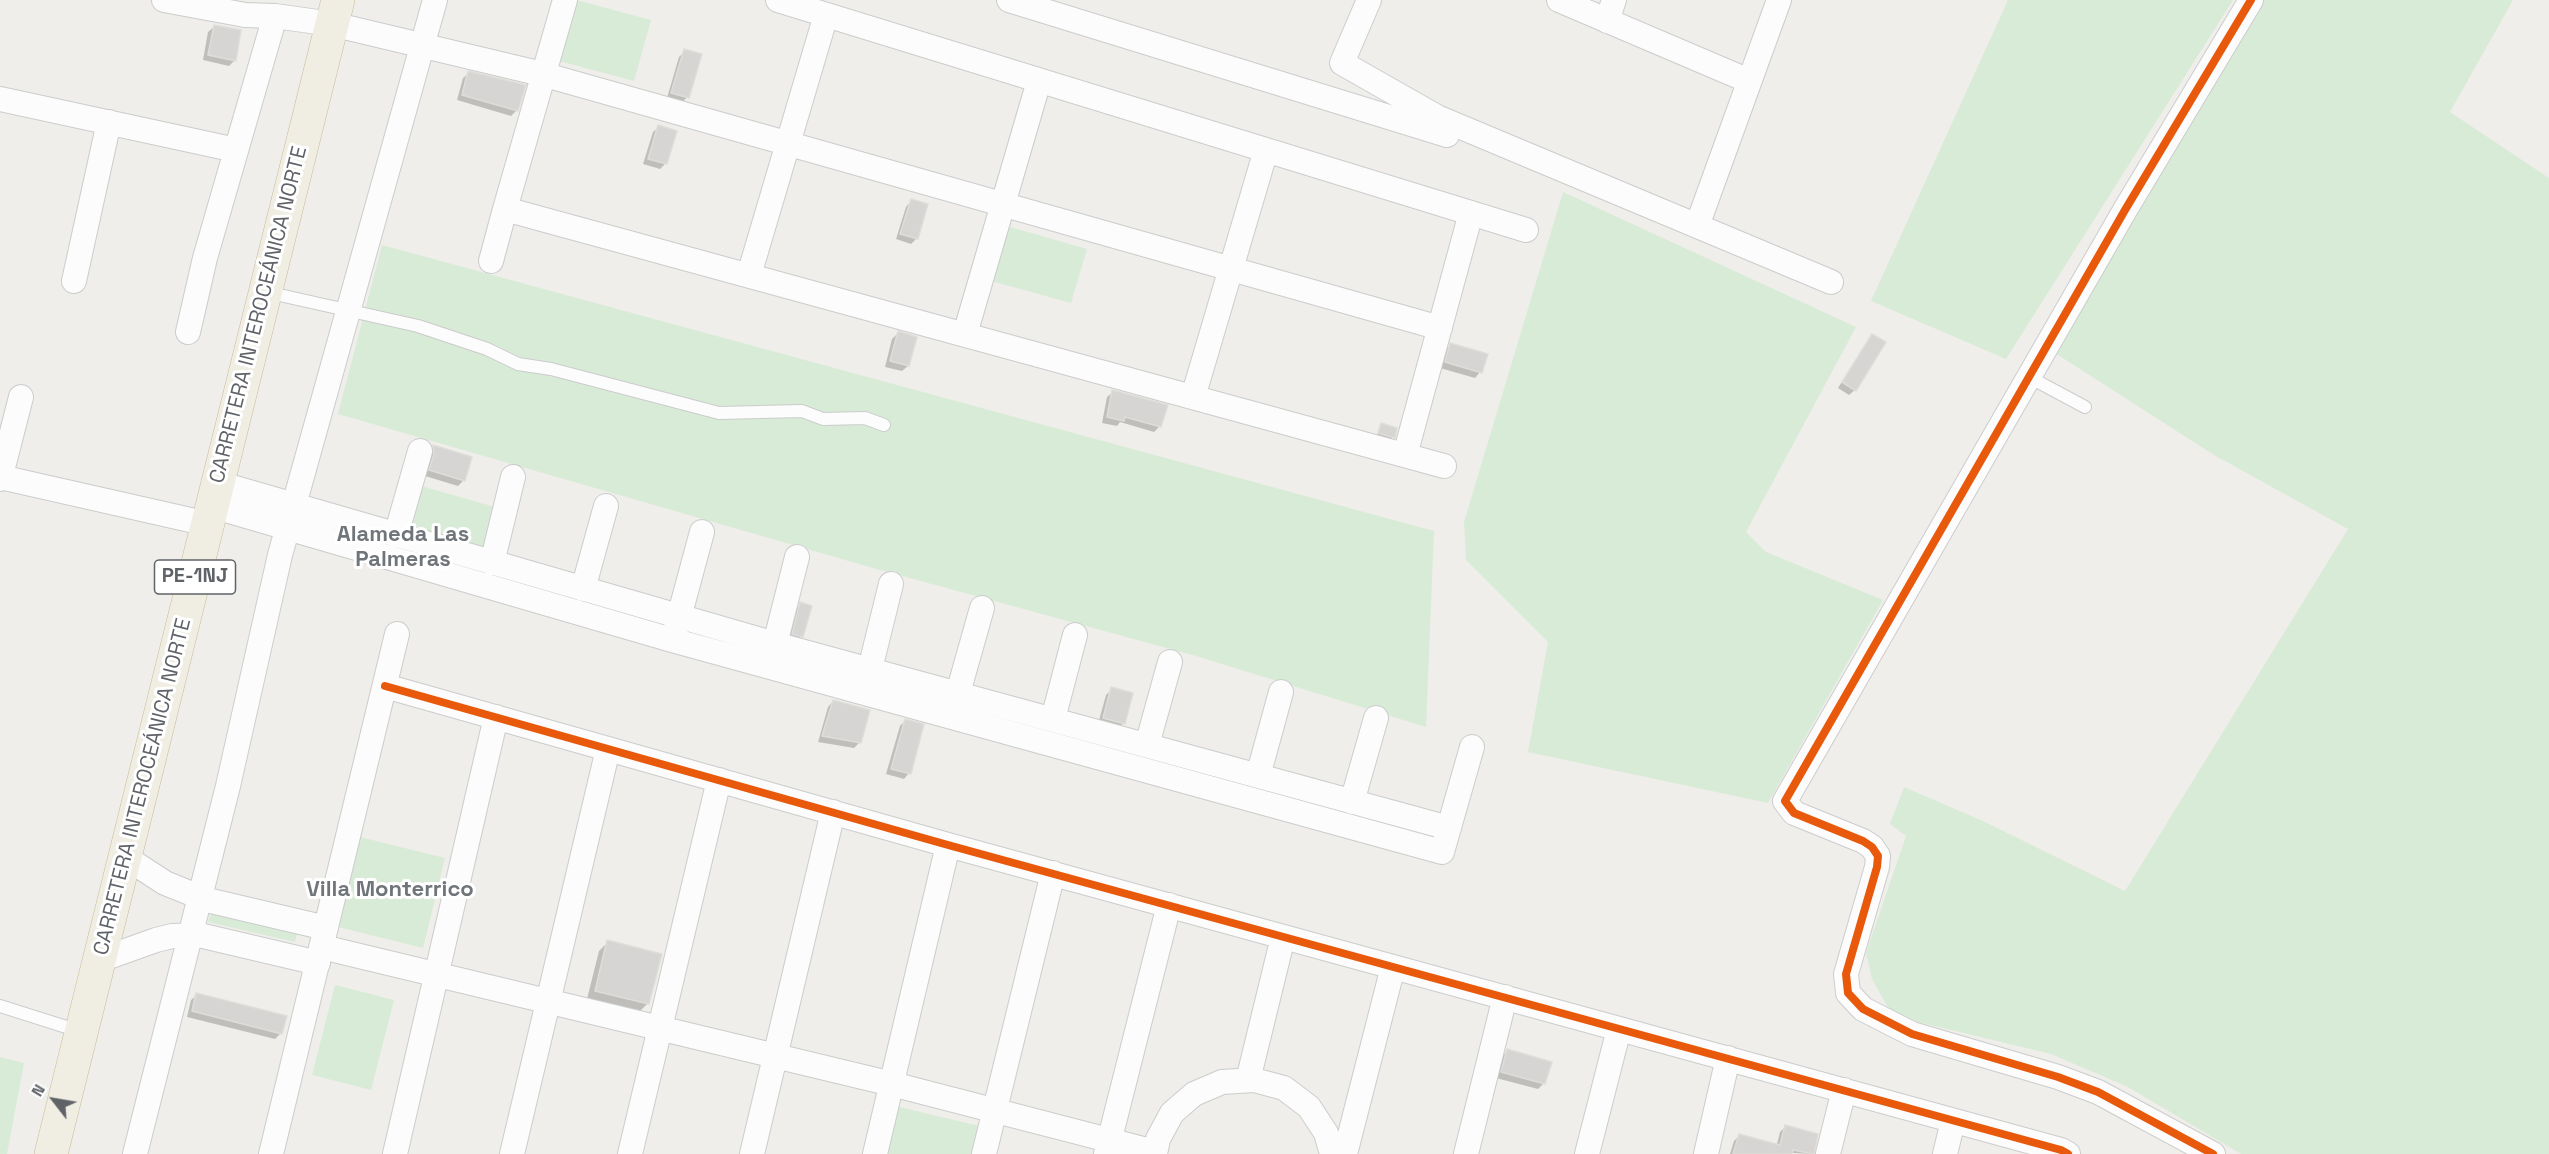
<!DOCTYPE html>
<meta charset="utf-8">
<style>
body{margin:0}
#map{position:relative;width:2549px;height:1154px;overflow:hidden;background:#efeeea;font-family:"Space Grotesk",sans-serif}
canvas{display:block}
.north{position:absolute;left:24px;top:1070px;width:60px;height:60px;-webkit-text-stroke:4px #fff;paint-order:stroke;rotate:301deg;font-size:16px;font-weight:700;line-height:24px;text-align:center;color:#5f6368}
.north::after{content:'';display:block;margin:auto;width:21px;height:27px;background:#5f6368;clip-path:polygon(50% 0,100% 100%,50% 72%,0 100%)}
</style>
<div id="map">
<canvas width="2549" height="1154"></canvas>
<div class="north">N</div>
</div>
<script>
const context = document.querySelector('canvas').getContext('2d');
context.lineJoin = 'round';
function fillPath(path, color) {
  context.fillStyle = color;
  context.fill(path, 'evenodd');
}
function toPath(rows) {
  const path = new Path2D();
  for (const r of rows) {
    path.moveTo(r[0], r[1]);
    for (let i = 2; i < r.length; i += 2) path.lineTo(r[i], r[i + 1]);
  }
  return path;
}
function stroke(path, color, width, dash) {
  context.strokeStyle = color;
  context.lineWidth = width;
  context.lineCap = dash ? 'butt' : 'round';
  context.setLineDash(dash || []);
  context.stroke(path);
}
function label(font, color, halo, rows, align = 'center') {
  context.font = font + ' "Space Grotesk",sans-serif';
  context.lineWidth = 6;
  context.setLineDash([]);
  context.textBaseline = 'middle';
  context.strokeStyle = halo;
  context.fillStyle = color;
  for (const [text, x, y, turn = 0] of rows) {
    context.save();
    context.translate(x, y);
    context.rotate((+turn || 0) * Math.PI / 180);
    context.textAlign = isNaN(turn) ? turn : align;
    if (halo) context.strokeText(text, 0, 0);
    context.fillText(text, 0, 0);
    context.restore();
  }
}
const green = toPath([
 [576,0,651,20,634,81,559,61],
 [2008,0,2233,0,2006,359,1871,301],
 [2264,0,2513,0,2450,112,2549,178,2549,1154,2241,1154,2128,1087,2051,1054,1918,1022,1889,1009,1872,979,1866,953,1906,836,1890,824,1904,787,1983,821,2125,891,2348,529,2214,455,2055,353],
 [1563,192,1856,327,1746,532,1766,552,1883,600,1768,803,1528,752,1548,642,1466,560,1464,522],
 [1007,226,1087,249,1071,303,991,281],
 [382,245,1434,531,1426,727,1196,656,873,568,338,414],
 [421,486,495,507,484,548,409,529],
 [356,836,445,858,423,948,334,926],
 [211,913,297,934,295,942,208,922],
 [335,985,394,1000,371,1090,312,1075],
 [0,1057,24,1063,7,1154,0,1154],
 [891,1105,979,1126,973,1154,880,1154]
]);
const shadow = toPath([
 [214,27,235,60,229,66,203,60,208,32],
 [685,51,687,97,682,103,667,98,679,57],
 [469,73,517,110,511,116,457,100,463,78],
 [659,127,675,132,665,164,660,169,643,164,653,132],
 [911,201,917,238,911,244,896,239,906,207],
 [898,333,908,366,902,371,885,367,892,339],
 [1872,336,1855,390,1849,395,1838,388],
 [1451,345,1480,372,1475,378,1440,368,1445,350],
 [1113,392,1160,426,1154,432,1120,422,1117,426,1102,423,1107,397],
 [1382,425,1394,437,1391,439,1377,435],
 [433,447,471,458,464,480,458,486,425,476,428,452],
 [801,604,802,636,796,642,787,639,795,610],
 [1112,689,1123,723,1118,729,1098,724,1106,695],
 [833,701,860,742,854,748,818,742,828,707],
 [905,721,909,773,904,779,886,774,900,726],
 [608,942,648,1003,639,1012,587,999,599,951],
 [197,995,281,1033,275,1039,187,1017,191,1000],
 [1508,1051,1544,1083,1538,1089,1496,1078,1502,1056],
 [1786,1126,1817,1135,1813,1154,1775,1152,1780,1132],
 [1739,1136,1766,1154,1730,1154,1734,1141]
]);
const building = toPath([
 [214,25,241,30,236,61,208,55,214,25],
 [684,49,702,54,689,98,671,93,684,49],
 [468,71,526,85,518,111,462,95,468,71],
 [658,125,677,131,667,164,648,159,658,125],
 [911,199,928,204,918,239,900,234,911,199],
 [898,331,917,337,909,366,890,361,898,331],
 [1872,334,1886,342,1856,391,1842,382,1872,334],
 [1450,343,1488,354,1482,373,1445,362,1450,343],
 [1112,390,1168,405,1161,427,1125,417,1124,421,1107,417,1112,390],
 [1381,423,1397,428,1395,438,1378,433,1381,423],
 [433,445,472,457,465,481,429,470,434,454,433,445],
 [800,602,812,606,803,637,792,634,800,602],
 [1111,687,1133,693,1125,724,1103,718,1111,687],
 [833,700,870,710,861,743,822,736,833,700],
 [905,719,924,724,911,774,891,769,905,719],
 [607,940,662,954,649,1004,595,991,607,940],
 [196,993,287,1016,282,1034,192,1011,196,993],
 [1507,1049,1552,1062,1545,1084,1501,1072,1507,1049],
 [1785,1125,1818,1134,1814,1154,1793,1150,1792,1154,1733,1154,1739,1134,1780,1145,1785,1125]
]);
const lane = toPath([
 [266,292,418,326,487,349,518,364,551,369,719,413,802,411,823,419,865,418,884,425],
 [2029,377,2085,407],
 [0,1006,79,1031]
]);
const street = toPath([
 [164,0,245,15,275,16,332,24,542,74,1440,328],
 [565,0,505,209,1444,466],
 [778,0,1526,230],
 [1009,0,1447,135],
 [1369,0,1342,63,1437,117,1831,282],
 [1559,0,1749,81],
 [1607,21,1614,0],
 [0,99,236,150],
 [1697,226,1779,0],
 [491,261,505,209],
 [749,275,826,15],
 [74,281,109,122],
 [188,332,205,258,275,16],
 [965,334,1039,81],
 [1193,397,1266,150],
 [1405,455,1471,213],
 [0,477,208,524],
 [0,479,21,397],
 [218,483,775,644,1449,828],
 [212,506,672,640,1442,852,1472,747],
 [396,535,420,451],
 [492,563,513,477],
 [583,589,606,506],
 [675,632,702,532],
 [775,644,797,557],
 [866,685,891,584],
 [385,686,948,845,2061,1150,2068,1154],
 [958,693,982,608],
 [1053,719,1075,635],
 [1147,745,1170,662],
 [1258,776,1281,692],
 [1352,802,1376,718],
 [125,857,165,883,207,900,326,928],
 [322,947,892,1084,1155,1152],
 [100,960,156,940,172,936,199,935,318,963],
 [1248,1080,1283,937],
 [135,1154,228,786,280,555,435,0],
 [271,1154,397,634],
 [395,1154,496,717],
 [512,1154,608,749],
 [630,1154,719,780],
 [752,1154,833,812],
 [875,1154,948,845],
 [984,1154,1053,873],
 [1106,1154,1169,905],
 [1155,1154,1158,1139,1172,1113,1194,1094,1222,1082,1254,1080,1284,1088,1309,1107,1326,1133,1332,1154],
 [1345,1154,1393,967],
 [1466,1154,1505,997],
 [1587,1154,1619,1029],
 [1706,1154,1728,1058],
 [1828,1154,1844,1090],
 [1945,1154,1953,1121],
 [2213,1154,2098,1092,2058,1077,1912,1034,1863,1009,1848,993,1846,974,1877,867,1878,856,1872,847,1863,841,1794,813,1785,801,2125,210,2251,0]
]);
const highway = toPath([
 [51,1154,338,0]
]);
const cycleway = toPath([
 [385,686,948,845,2061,1150,2068,1154],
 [2213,1154,2098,1092,2058,1077,1912,1034,1863,1009,1848,993,1846,974,1877,867,1878,856,1872,847,1863,841,1794,813,1785,801,2125,210,2251,0]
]);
const shields = [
 [195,577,81]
];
const shieldNames = [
 ["PE-1NJ",195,577]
];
const streetNames = [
 ["CARRETERA INTEROCEÁNICA NORTE",259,315,-76],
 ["CARRETERA INTEROCEÁNICA NORTE",143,787,-76]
];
const neighbourhoodNames = [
 ["Alameda Las",403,535],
 ["Palmeras",403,560],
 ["Villa Monterrico",390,890]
];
fillPath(green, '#d8ebd6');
fillPath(shadow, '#0003');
fillPath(building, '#d6d5d3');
stroke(building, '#deddd9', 1.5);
stroke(lane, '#cbcccc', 14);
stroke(street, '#cbcccc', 26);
stroke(highway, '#c8b996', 34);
stroke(lane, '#fdfcfc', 12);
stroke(street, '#fdfcfc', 24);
stroke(highway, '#f0ede3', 33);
stroke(cycleway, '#e8590c', 8);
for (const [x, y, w] of shields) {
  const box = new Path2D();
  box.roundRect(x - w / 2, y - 17, w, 34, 4.5);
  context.fillStyle = '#fff';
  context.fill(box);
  stroke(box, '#5f6368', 1.5);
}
label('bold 20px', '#5f6368', null, shieldNames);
label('21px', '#5f6368', '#fff', streetNames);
label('bold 22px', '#70757a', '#fff', neighbourhoodNames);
</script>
